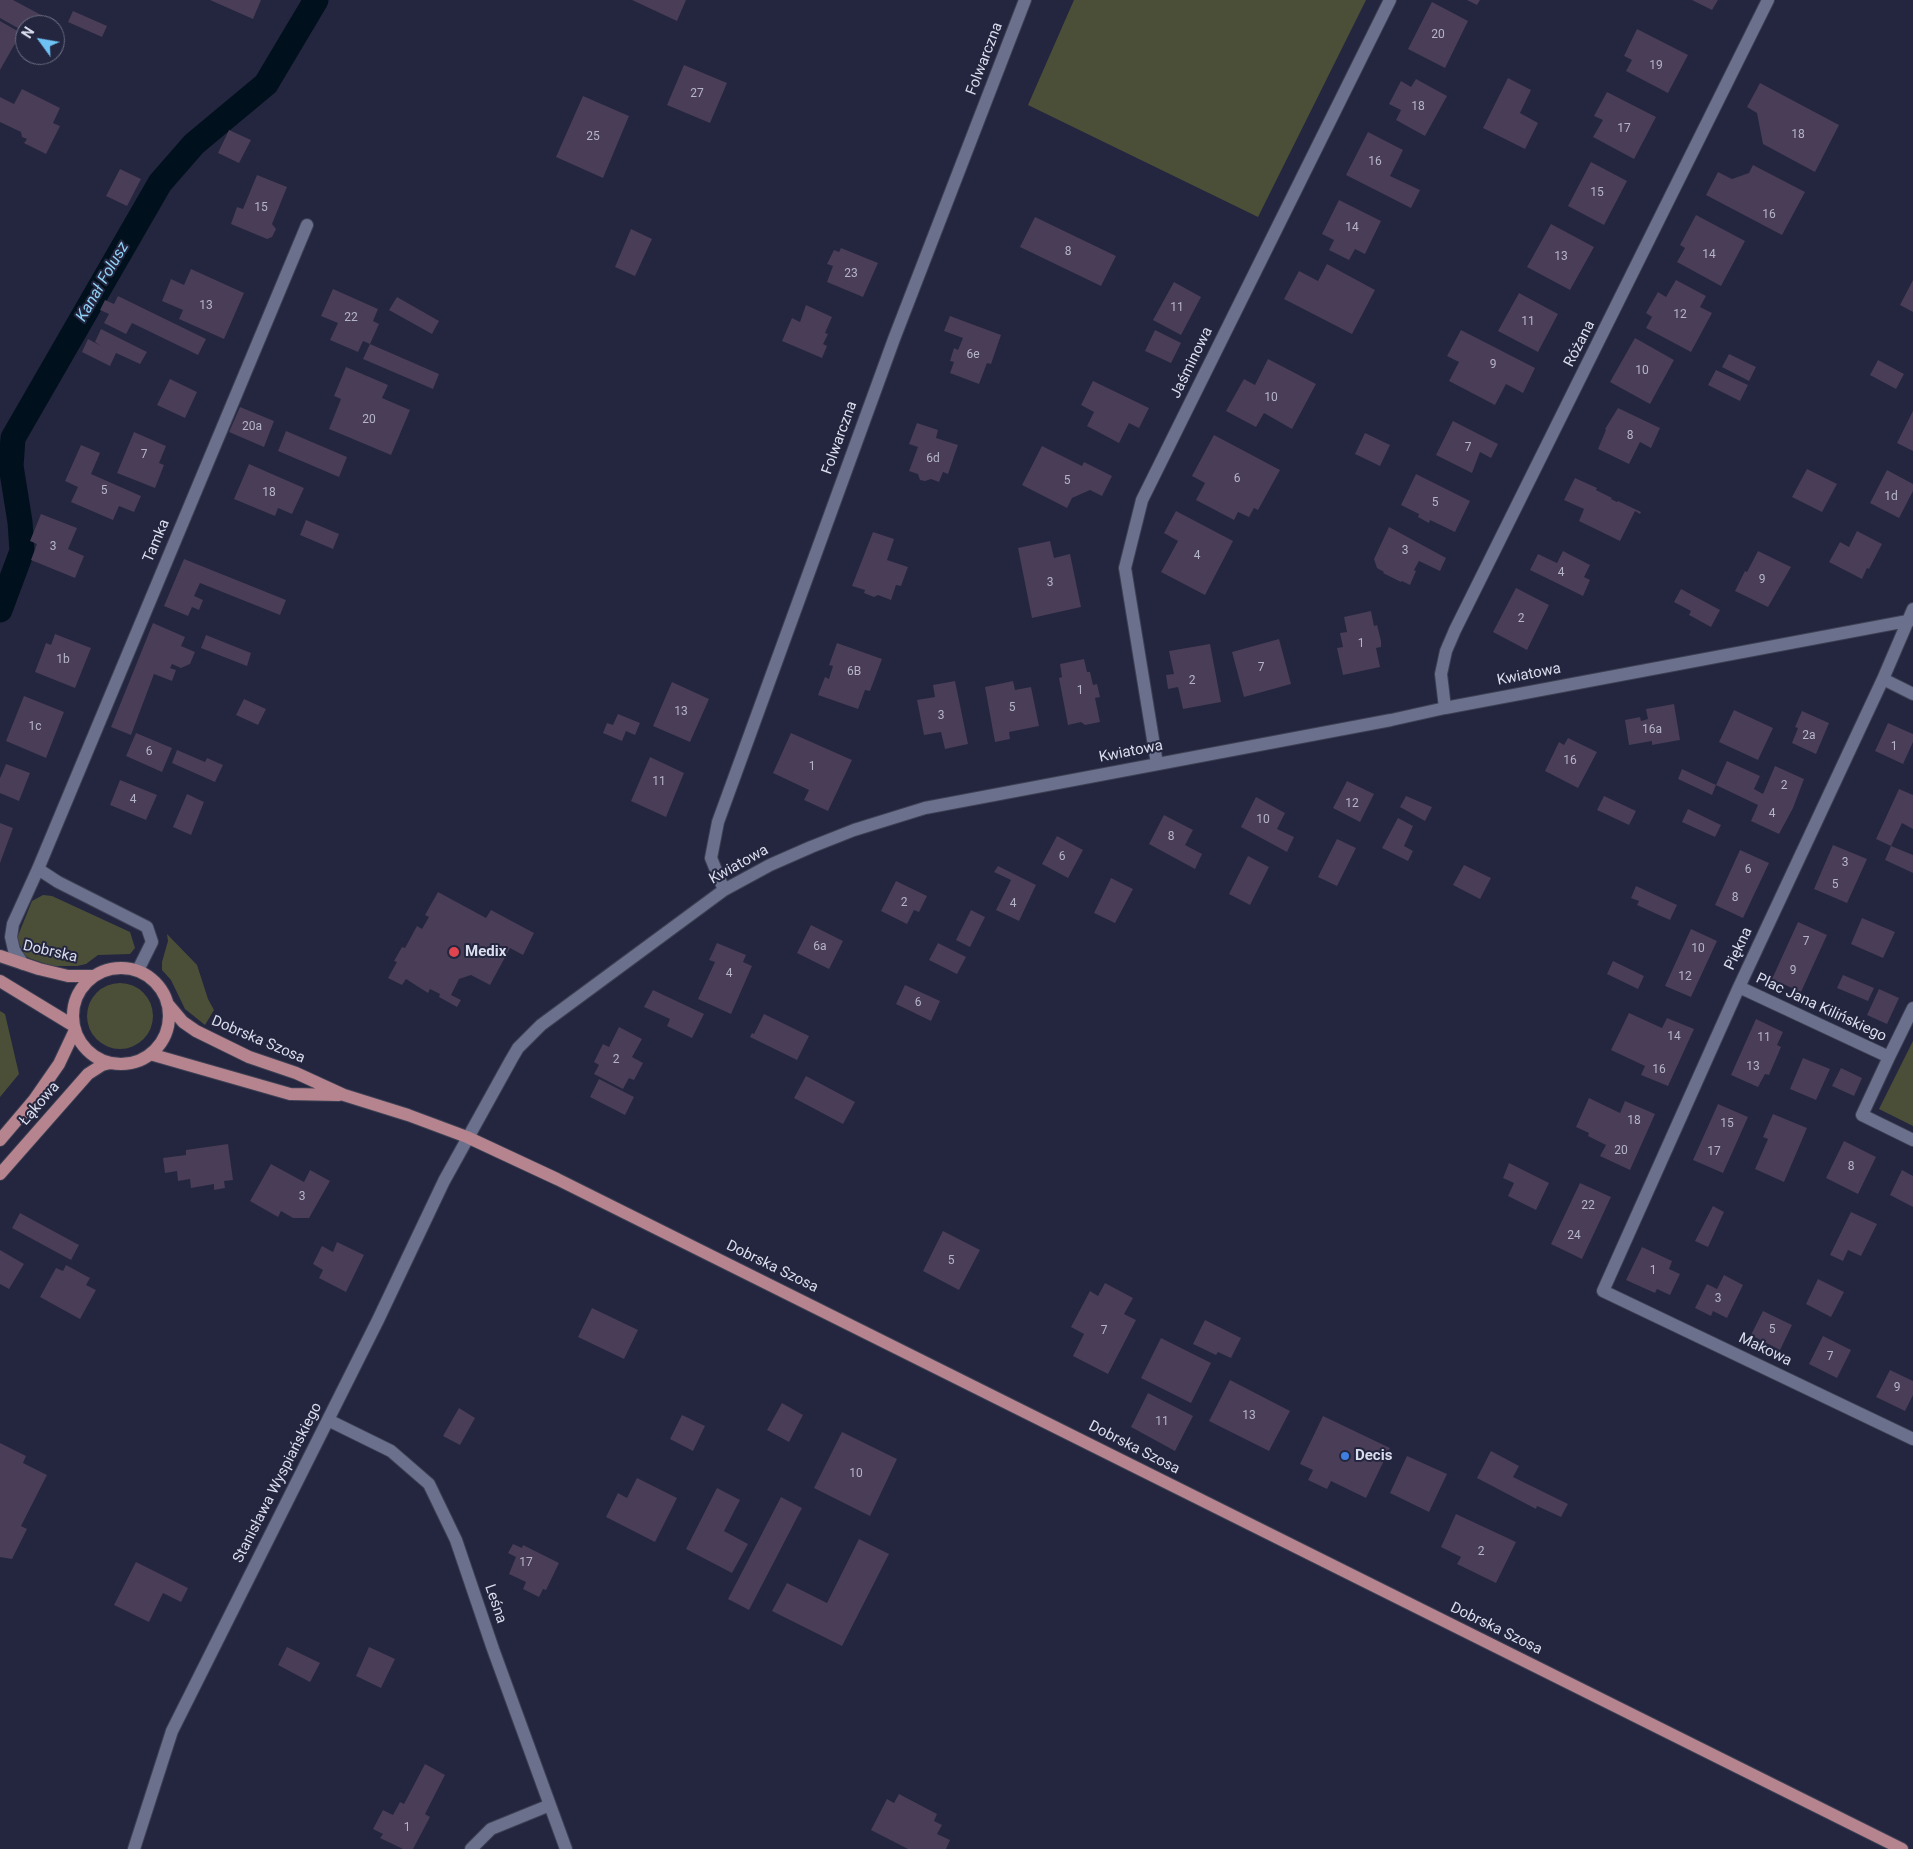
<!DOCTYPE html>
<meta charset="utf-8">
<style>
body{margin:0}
#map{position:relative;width:1913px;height:1849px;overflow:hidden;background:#23263e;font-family:Roboto,sans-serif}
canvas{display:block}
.north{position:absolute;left:15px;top:15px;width:50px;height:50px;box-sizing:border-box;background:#23263e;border:1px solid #6c6f84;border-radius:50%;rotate:302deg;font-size:14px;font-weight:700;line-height:20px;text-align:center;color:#dadded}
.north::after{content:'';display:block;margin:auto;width:18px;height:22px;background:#6fc2f4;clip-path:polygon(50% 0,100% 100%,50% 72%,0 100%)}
</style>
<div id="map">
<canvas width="1913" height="1849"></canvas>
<div class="north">N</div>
</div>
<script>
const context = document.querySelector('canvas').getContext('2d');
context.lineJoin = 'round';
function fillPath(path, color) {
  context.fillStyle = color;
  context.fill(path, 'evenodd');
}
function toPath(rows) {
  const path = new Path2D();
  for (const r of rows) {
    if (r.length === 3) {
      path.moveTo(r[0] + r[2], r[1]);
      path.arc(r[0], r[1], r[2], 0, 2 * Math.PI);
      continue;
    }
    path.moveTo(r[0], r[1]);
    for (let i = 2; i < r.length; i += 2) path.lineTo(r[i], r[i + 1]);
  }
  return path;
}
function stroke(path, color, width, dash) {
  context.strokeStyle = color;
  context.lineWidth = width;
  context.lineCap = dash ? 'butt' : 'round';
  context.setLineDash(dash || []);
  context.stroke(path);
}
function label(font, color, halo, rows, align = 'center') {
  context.font = font + ' Roboto,sans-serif';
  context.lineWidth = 4;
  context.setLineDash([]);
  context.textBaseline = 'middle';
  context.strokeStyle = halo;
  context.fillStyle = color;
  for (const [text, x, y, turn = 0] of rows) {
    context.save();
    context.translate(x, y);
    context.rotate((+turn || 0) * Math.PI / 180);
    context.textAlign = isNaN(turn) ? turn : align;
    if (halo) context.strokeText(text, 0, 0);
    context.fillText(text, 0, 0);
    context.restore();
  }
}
const green = toPath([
 [1074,0,1366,0,1258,217,1028,105],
 [43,895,52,896,130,932,135,948,130,954,98,955,86,964,77,966,51,966,29,958,24,955,17,938,32,901],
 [167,934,197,965,208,999,214,1010,205,1025,185,1009,171,980,162,970,162,962,168,941],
 [120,1016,33],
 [0,1011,5,1014,19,1074,0,1097],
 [1913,1041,1913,1126,1879,1109]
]);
const canal = toPath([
 [0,610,22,551,20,522,11,466,13,438,160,183,194,144,266,84,316,0]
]);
const building = toPath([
 [0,0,13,0,45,17,41,25,25,25,25,32,0,18],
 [210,0,261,0,253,19],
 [632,0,686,0,677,21],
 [1467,0,1480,0,1477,5],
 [1692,0,1718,0,1712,10],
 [1432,2,1468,21,1445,68,1408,49],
 [73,11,107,26,102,37,68,22],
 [0,21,21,33,0,70],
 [1637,29,1688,55,1668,93,1626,71,1632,60,1624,56],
 [684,65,727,83,710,123,667,105],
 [1508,78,1531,90,1520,113,1538,123,1525,149,1483,128],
 [1416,79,1447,96,1425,136,1396,120,1401,110,1389,104,1401,81,1411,87],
 [1760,83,1839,125,1815,172,1763,144,1757,113,1747,107],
 [22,89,60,108,53,123,60,126,46,154,24,143,27,139,22,137,21,132,0,122,0,97,14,104],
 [1607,92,1656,117,1634,159,1593,137,1603,120,1594,116],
 [583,96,629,116,603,178,556,157],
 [229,130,251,140,239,163,218,153],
 [1368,132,1403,150,1390,176,1420,190,1411,208,1346,175],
 [1591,162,1627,181,1604,225,1568,206],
 [1753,165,1805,192,1782,235,1706,195,1718,172,1732,179,1749,173],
 [120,169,141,179,127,206,106,196],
 [257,175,287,187,272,224,276,229,272,237,267,239,231,224,237,207,243,209],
 [1339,200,1381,221,1365,254,1355,249,1349,260,1329,250,1334,240,1322,234],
 [1696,215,1745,241,1721,286,1677,262,1685,248,1680,245],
 [1035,217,1116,256,1101,286,1020,247],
 [1551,224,1594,247,1570,290,1527,267],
 [631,229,652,239,635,276,615,267],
 [841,248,878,263,863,297,827,282,833,266,827,264,834,250,839,252],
 [1327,264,1375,290,1352,334,1284,299,1299,271,1318,281],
 [191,269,244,293,224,339,179,319,183,310,162,301,171,279,184,285],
 [1676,280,1706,296,1700,307,1712,313,1691,352,1646,328,1652,317,1646,313,1658,292,1666,297],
 [1913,280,1913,312,1900,305],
 [1174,282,1201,297,1181,335,1153,320],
 [333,289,378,309,373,321,379,324,370,344,363,341,358,352,330,340,338,323,321,316],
 [1519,293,1558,314,1538,352,1498,331],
 [118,296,206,339,198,355,132,323,126,334,104,323,109,314,100,310,105,300,114,304],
 [397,297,439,321,432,334,389,310],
 [806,305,832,317,825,333,828,334,823,344,827,346,822,358,782,341,792,318,800,322],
 [950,316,1001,335,991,364,987,363,979,384,950,373,954,362,950,361,954,348,958,350,963,338,944,331],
 [101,329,147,352,140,364,116,353,110,366,82,352,88,339,101,346,95,342],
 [1155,330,1181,343,1171,363,1145,351],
 [1461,330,1535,368,1523,393,1506,384,1495,405,1449,381,1459,362,1447,356],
 [1635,338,1674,360,1650,404,1610,382],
 [370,344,439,374,433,389,363,359],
 [1729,354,1756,367,1749,381,1722,367],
 [1268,359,1316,384,1292,429,1264,413,1256,427,1226,411,1244,379,1255,385],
 [1878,360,1904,374,1896,389,1870,375],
 [346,367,388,385,382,398,410,410,391,455,329,429,341,399,334,396],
 [1716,370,1748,385,1740,401,1708,385],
 [170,379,197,392,185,418,157,405],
 [1093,381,1149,408,1139,428,1129,423,1119,443,1087,426,1094,412,1081,405],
 [240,407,274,421,264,447,229,432],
 [1618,408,1660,428,1651,448,1640,442,1629,464,1598,449,1606,430,1605,429],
 [1913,411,1913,451,1897,443],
 [1453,421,1498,444,1491,458,1480,452,1472,473,1436,455],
 [917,423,938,430,936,438,958,445,948,474,943,472,939,482,931,479,925,481,920,480,918,474,909,471,918,447,909,444],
 [286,431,347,457,339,477,278,451],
 [134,432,166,446,159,463,164,465,155,488,117,473],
 [1365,433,1390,445,1380,466,1355,454],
 [1214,435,1280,470,1258,510,1254,508,1249,517,1238,512,1234,520,1196,500,1205,483,1192,476],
 [81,445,100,453,91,474,141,496,134,512,119,506,113,520,71,502,78,487,65,481],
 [1042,446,1082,466,1084,462,1112,476,1102,496,1090,490,1072,498,1067,508,1022,485],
 [249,464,304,488,292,514,278,508,275,516,234,499],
 [1807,469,1837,484,1822,512,1792,497],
 [1887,470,1913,484,1913,491,1899,518,1870,503],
 [1416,474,1470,501,1455,532,1430,520,1429,523,1418,517,1419,514,1401,505],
 [1575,478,1597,488,1596,490,1612,498,1611,499,1617,502,1618,501,1641,512,1640,514,1635,511,1620,541,1579,521,1584,509,1564,500],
 [1176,511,1233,541,1205,595,1161,572,1178,541,1164,533],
 [41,514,77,528,68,549,84,556,75,578,31,560,37,544,30,541],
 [306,520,339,534,333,549,300,535],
 [1389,527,1446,558,1440,571,1419,561,1414,570,1416,571,1410,585,1402,581,1401,582,1383,573,1384,572,1377,568,1374,559],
 [1857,531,1882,544,1869,569,1867,568,1862,579,1829,562,1840,542,1849,547],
 [873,532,894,539,887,560,908,567,901,586,896,585,891,600,878,595,874,597,864,593,865,590,852,586],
 [1050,541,1054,558,1070,554,1081,607,1032,618,1018,548],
 [1563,551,1590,565,1584,577,1590,580,1583,596,1530,570,1538,554,1557,563],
 [1758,551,1791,567,1768,607,1735,591,1745,571,1747,572],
 [184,559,286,600,280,615,200,583,194,596,203,600,199,610,192,607,188,616,164,606],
 [1516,588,1549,605,1527,650,1493,632],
 [1681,589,1720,610,1711,627,1689,615,1691,611,1674,602],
 [1371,611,1374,626,1377,625,1381,641,1381,647,1376,648,1380,667,1343,675,1337,648,1343,647,1340,633,1347,632,1344,617],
 [153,623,185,637,181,646,195,652,190,664,181,668,172,664,170,668,176,670,172,681,154,674,131,735,111,727],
 [55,634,91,648,75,688,35,672,46,643,51,645],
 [206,635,251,653,247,666,201,648],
 [1279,639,1291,684,1244,697,1232,652],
 [837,643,882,659,870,691,865,690,858,709,818,695,825,677,829,679,833,666,829,665],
 [1210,644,1221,702,1183,709,1178,687,1168,689,1166,675,1174,674,1169,651],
 [1084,659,1087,672,1090,672,1093,685,1097,684,1100,697,1095,698,1100,722,1085,725,1081,722,1068,725,1059,678,1062,677,1060,664],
 [955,681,968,744,945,749,941,732,924,735,917,700,935,697,933,685],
 [1013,681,1015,690,1031,687,1039,726,1009,732,1010,739,995,742,985,687],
 [672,682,709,699,690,742,653,726],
 [24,696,64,712,46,758,6,741],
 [244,699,266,709,258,725,236,715],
 [1674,704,1680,740,1652,745,1652,741,1629,745,1625,720,1640,717,1641,721,1648,719,1646,709],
 [1734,710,1773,728,1758,760,1719,742],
 [1802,711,1829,723,1816,754,1792,743,1798,728,1795,727],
 [618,714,640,723,635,735,626,731,622,741,603,733,607,723,613,725],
 [1888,723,1913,734,1913,742,1903,764,1875,751],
 [136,733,172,748,162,772,126,756],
 [791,733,852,760,828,811,804,800,809,790,773,773],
 [1568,738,1597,752,1578,788,1545,771,1559,742,1564,745],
 [177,750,205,762,207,758,223,765,215,782,172,763],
 [650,757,684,773,666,817,631,801],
 [1727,761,1760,776,1754,789,1763,794,1775,766,1804,779,1793,808,1779,834,1751,821,1758,805,1716,785],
 [6,764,30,773,19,801,0,793,0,778],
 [1682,769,1716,785,1712,795,1678,779],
 [120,780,157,795,146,820,110,805],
 [1347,781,1374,794,1360,822,1333,808],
 [1899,789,1913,795,1913,829,1902,823,1891,846,1876,839],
 [187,794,204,802,191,835,173,827],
 [1406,796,1432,807,1425,821,1400,807],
 [1604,796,1636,811,1629,825,1597,810],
 [1256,797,1285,813,1277,829,1294,837,1287,852,1241,827],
 [1688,809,1721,825,1715,837,1682,822],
 [1164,815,1193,830,1185,845,1202,854,1195,869,1149,844],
 [1398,818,1413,826,1404,846,1413,851,1408,861,1382,848],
 [0,823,13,828,0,863],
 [1057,836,1083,850,1068,878,1042,864],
 [1337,839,1356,848,1337,886,1318,877],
 [1833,845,1867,859,1847,903,1814,889],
 [1891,846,1913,855,1913,873,1885,860],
 [1740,850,1769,863,1743,918,1715,905],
 [1248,856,1269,867,1250,905,1229,894],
 [1464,865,1491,878,1480,899,1453,885],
 [998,866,1036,885,1019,921,996,910,1011,880,994,872],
 [1111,878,1133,889,1115,923,1094,913],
 [896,881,927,896,919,912,914,910,907,924,881,911],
 [1636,886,1677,905,1670,920,1637,905,1639,901,1631,898],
 [438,892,486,918,491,910,534,933,523,955,510,948,490,985,471,975,459,979,451,995,461,1000,457,1007,439,997,440,994,430,989,428,993,406,979,402,985,388,978,397,962,394,961,402,947,405,948,417,926,422,929,429,917,425,915],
 [971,910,985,917,970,947,956,940],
 [1862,918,1895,932,1883,958,1851,944],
 [1798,922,1827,935,1801,992,1772,979],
 [811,925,843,941,829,969,797,953],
 [1691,929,1717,941,1691,997,1665,986],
 [717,943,746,955,743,962,752,966,731,1014,698,999,715,962,709,960],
 [938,943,966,957,957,974,929,960],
 [1613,961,1644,976,1638,989,1607,974],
 [1843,975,1874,988,1868,1001,1837,988],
 [905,985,940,1001,931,1021,896,1004],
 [1879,989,1899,998,1887,1024,1867,1015],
 [653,990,704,1014,692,1038,667,1026,670,1019,644,1007],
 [1629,1013,1662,1028,1667,1018,1694,1029,1668,1086,1641,1075,1645,1066,1611,1050],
 [764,1014,809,1036,797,1060,750,1037,752,1033,754,1034],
 [1756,1019,1783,1032,1777,1045,1781,1047,1769,1075,1765,1074,1758,1087,1731,1075],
 [619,1027,642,1039,632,1057,643,1063,634,1080,629,1078,623,1089,594,1074,599,1065,594,1062,603,1044,609,1047],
 [1803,1058,1830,1069,1816,1100,1790,1089],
 [1841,1068,1862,1078,1854,1096,1832,1086],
 [806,1076,855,1102,843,1124,794,1098],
 [599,1079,634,1097,625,1115,590,1097],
 [1589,1098,1620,1113,1625,1101,1655,1114,1630,1170,1600,1156,1606,1145,1588,1136,1589,1133,1576,1127],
 [1718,1104,1748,1117,1723,1173,1693,1160],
 [1773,1114,1807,1128,1784,1182,1755,1169,1768,1139,1763,1137],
 [1844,1141,1876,1157,1858,1194,1826,1178],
 [228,1144,233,1180,224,1181,225,1188,214,1190,214,1184,191,1188,190,1179,178,1181,177,1171,165,1173,163,1158,186,1155,186,1150],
 [1509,1163,1549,1183,1536,1210,1508,1196,1514,1183,1503,1178],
 [271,1164,304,1182,310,1170,330,1181,309,1218,293,1218,281,1211,278,1217,250,1201],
 [1902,1170,1913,1176,1913,1207,1890,1195],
 [1580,1183,1611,1197,1582,1259,1551,1244],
 [1713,1206,1724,1212,1708,1247,1695,1241],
 [1851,1212,1877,1224,1861,1256,1848,1250,1843,1261,1830,1255],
 [20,1213,79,1245,71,1260,12,1228],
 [943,1231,980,1250,959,1290,923,1271],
 [337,1242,364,1255,346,1292,319,1278,323,1270,313,1264,322,1246,333,1252],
 [1642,1247,1672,1261,1669,1269,1680,1274,1670,1295,1657,1289,1655,1293,1626,1280],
 [0,1250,24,1264,9,1289,0,1284],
 [66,1265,90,1278,86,1285,96,1290,80,1319,40,1297,56,1268,63,1271],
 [1724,1275,1743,1285,1727,1318,1713,1311,1711,1316,1695,1308,1707,1284,1717,1289],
 [1818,1279,1844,1292,1831,1317,1806,1304],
 [1105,1283,1133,1298,1124,1314,1136,1320,1108,1374,1073,1356,1084,1334,1071,1327,1090,1291,1098,1296],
 [592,1308,638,1330,624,1359,578,1337],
 [1763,1311,1792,1325,1780,1350,1751,1335],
 [1205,1320,1241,1338,1231,1358,1218,1352,1216,1355,1193,1344],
 [1823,1336,1851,1350,1837,1378,1809,1364],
 [1161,1338,1211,1363,1191,1403,1141,1378],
 [1890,1370,1913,1381,1913,1395,1905,1411,1876,1397],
 [1230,1380,1290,1411,1269,1451,1209,1421],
 [1148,1393,1193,1416,1175,1451,1131,1427],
 [782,1403,803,1415,789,1442,767,1430],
 [459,1408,475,1418,460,1445,443,1436],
 [682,1415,705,1426,693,1451,670,1439],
 [1323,1416,1390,1448,1366,1498,1331,1481,1327,1489,1308,1480,1313,1470,1300,1464],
 [842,1432,897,1459,870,1516,814,1488],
 [0,1443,26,1456,23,1463,47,1475,21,1526,27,1529,12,1559,0,1557],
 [1491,1451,1519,1466,1513,1477,1568,1504,1561,1517,1537,1506,1536,1509,1477,1478],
 [1407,1456,1447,1474,1429,1512,1390,1493],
 [637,1478,677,1498,655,1542,606,1517,618,1493,627,1498],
 [717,1488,740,1500,724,1531,748,1544,732,1573,686,1549],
 [781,1497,802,1508,749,1610,728,1599],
 [1456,1514,1516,1542,1496,1583,1457,1564,1461,1557,1441,1547],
 [859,1539,889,1554,842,1646,772,1611,787,1583,827,1603],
 [513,1544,522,1548,523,1545,559,1563,546,1590,543,1589,539,1597,523,1589,526,1582,509,1574,516,1557,508,1553],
 [136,1562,188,1588,181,1602,163,1593,149,1622,114,1605],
 [287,1647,320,1663,310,1682,278,1665],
 [369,1647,395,1659,381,1688,356,1676],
 [425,1764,445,1775,425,1814,430,1817,413,1849,403,1849,380,1838,383,1834,373,1829,383,1810,393,1815,400,1802,404,1804],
 [899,1794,937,1814,934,1821,942,1825,937,1834,950,1840,946,1849,908,1849,871,1830,887,1799,894,1803]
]);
const street = toPath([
 [1913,609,1883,679,1739,987,1603,1291,1913,1439],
 [1883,679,1913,694],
 [1445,708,1441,674,1446,651,1455,630,1768,0],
 [1157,764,1125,568,1142,500,1390,0],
 [38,869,58,882,147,927,152,942,138,970],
 [724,890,711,858,718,822,894,339,1025,0],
 [23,964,14,950,11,937,13,924,38,869,307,225],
 [1739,987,1889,1057,1913,1008],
 [1889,1057,1862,1115,1913,1140],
 [328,1420,391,1451,429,1484,456,1540,493,1649,566,1849],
 [134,1849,172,1731,378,1320,444,1181,511,1060,518,1048,541,1025,724,890,770,865,811,847,854,830,925,808,1391,720,1445,708,1913,620],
 [471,1849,491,1829,550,1805]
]);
const primary = toPath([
 [0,956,39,969,68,976,93,976],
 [121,1016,48],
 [0,981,74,1026],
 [167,1003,183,1022,196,1031,249,1057,296,1073,344,1095,408,1115,467,1137,557,1179,1902,1849],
 [150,1054,290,1094,339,1095],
 [0,1140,34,1100,59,1064,75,1030],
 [0,1174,88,1074,102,1065,110,1063]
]);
const markers = [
 [454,952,6,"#e0444e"],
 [1345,1456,5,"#3f7fe0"]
];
const numberNames = [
 ["20",1438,35],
 ["19",1656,66],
 ["27",697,94],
 ["18",1418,107],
 ["17",1624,129],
 ["18",1798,135],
 ["25",593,137],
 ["16",1375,162],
 ["15",1597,193],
 ["15",261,208],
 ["16",1769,215],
 ["14",1352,228],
 ["8",1068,252],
 ["14",1709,255],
 ["13",1561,257],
 ["23",851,274],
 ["13",206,306],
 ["11",1177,308],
 ["12",1680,315],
 ["22",351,318],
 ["11",1528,322],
 ["6e",973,355],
 ["9",1493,365],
 ["10",1642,371],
 ["10",1271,398],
 ["20",369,420],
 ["20a",252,427],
 ["8",1630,436],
 ["7",1468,448],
 ["7",144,455],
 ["6d",933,459],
 ["6",1237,479],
 ["5",1067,481],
 ["5",104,491],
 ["18",269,493],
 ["1d",1891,497],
 ["5",1435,503],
 ["3",53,547],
 ["3",1405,551],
 ["4",1197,556],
 ["4",1561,573],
 ["9",1762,580],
 ["3",1050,583],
 ["2",1521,619],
 ["1",1361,644],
 ["1b",63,660],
 ["7",1261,668],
 ["6B",854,672],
 ["2",1192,681],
 ["1",1080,691],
 ["5",1012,708],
 ["13",681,712],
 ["3",941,716],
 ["1c",35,727],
 ["16a",1652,730],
 ["2a",1809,736],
 ["1",1894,747],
 ["6",149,752],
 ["16",1570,761],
 ["1",812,767],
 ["11",659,782],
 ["2",1784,786],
 ["4",133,800],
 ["12",1352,804],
 ["4",1772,814],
 ["10",1263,820],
 ["8",1171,837],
 ["6",1062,857],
 ["3",1845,863],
 ["6",1748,870],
 ["5",1835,885],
 ["8",1735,898],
 ["2",904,903],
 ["4",1013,904],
 ["7",1806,942],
 ["6a",820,947],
 ["10",1698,949],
 ["9",1793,971],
 ["4",729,974],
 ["12",1685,977],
 ["6",918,1003],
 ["14",1674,1037],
 ["11",1764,1038],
 ["2",616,1060],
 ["13",1753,1067],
 ["16",1659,1070],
 ["18",1634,1121],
 ["15",1727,1124],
 ["20",1621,1151],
 ["17",1714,1152],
 ["8",1851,1167],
 ["3",302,1197],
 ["22",1588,1206],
 ["24",1574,1236],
 ["5",951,1261],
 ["1",1653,1271],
 ["3",1718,1299],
 ["5",1772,1330],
 ["7",1104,1331],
 ["7",1830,1357],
 ["9",1897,1388],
 ["13",1249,1416],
 ["11",1162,1422],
 ["10",856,1474],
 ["2",1481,1552],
 ["17",526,1563],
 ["1",407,1828]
];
const streetNames = [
 ["Folwarczna",985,59,-69],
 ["Różana",1580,344,-63],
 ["Jaśminowa",1192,363,-64],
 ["Folwarczna",840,438,-70],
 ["Tamka",157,541,-67],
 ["Kwiatowa",1529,675,-11],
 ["Kwiatowa",1131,752,-11],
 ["Kwiatowa",739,865,-29],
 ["Piękna",1739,949,-65],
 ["Dobrska",50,952,13],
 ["Plac Jana Kilińskiego",1821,1008,25],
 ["Dobrska Szosa",258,1040,23],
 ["Łąkowa",40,1104,-49],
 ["Dobrska Szosa",772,1267,26],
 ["Makowa",1765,1350,26],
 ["Dobrska Szosa",1134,1448,27],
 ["Stanisława Wyspiańskiego",278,1483,-63],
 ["Leśna",495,1604,71],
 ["Dobrska Szosa",1496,1629,26]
];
const poiNames = [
 ["Medix",465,952],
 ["Decis",1355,1456]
];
const waterNames = [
 ["Kanał Folusz",103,282,-60]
];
fillPath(green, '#4c4f38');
stroke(canal, '#00101d', 25);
fillPath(building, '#493d57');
stroke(street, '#3e4054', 14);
stroke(primary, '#3e4054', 14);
stroke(street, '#6b708d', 12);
stroke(primary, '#b6848e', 12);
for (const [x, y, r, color] of markers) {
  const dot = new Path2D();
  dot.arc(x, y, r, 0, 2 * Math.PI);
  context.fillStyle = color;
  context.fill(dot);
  stroke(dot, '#23263e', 2);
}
label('12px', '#b6b5c8', null, numberNames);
label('15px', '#dadded', '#23263e', streetNames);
label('bold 15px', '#dadded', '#23263e', poiNames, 'left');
label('italic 16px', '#91d1f6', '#23263e', waterNames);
</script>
